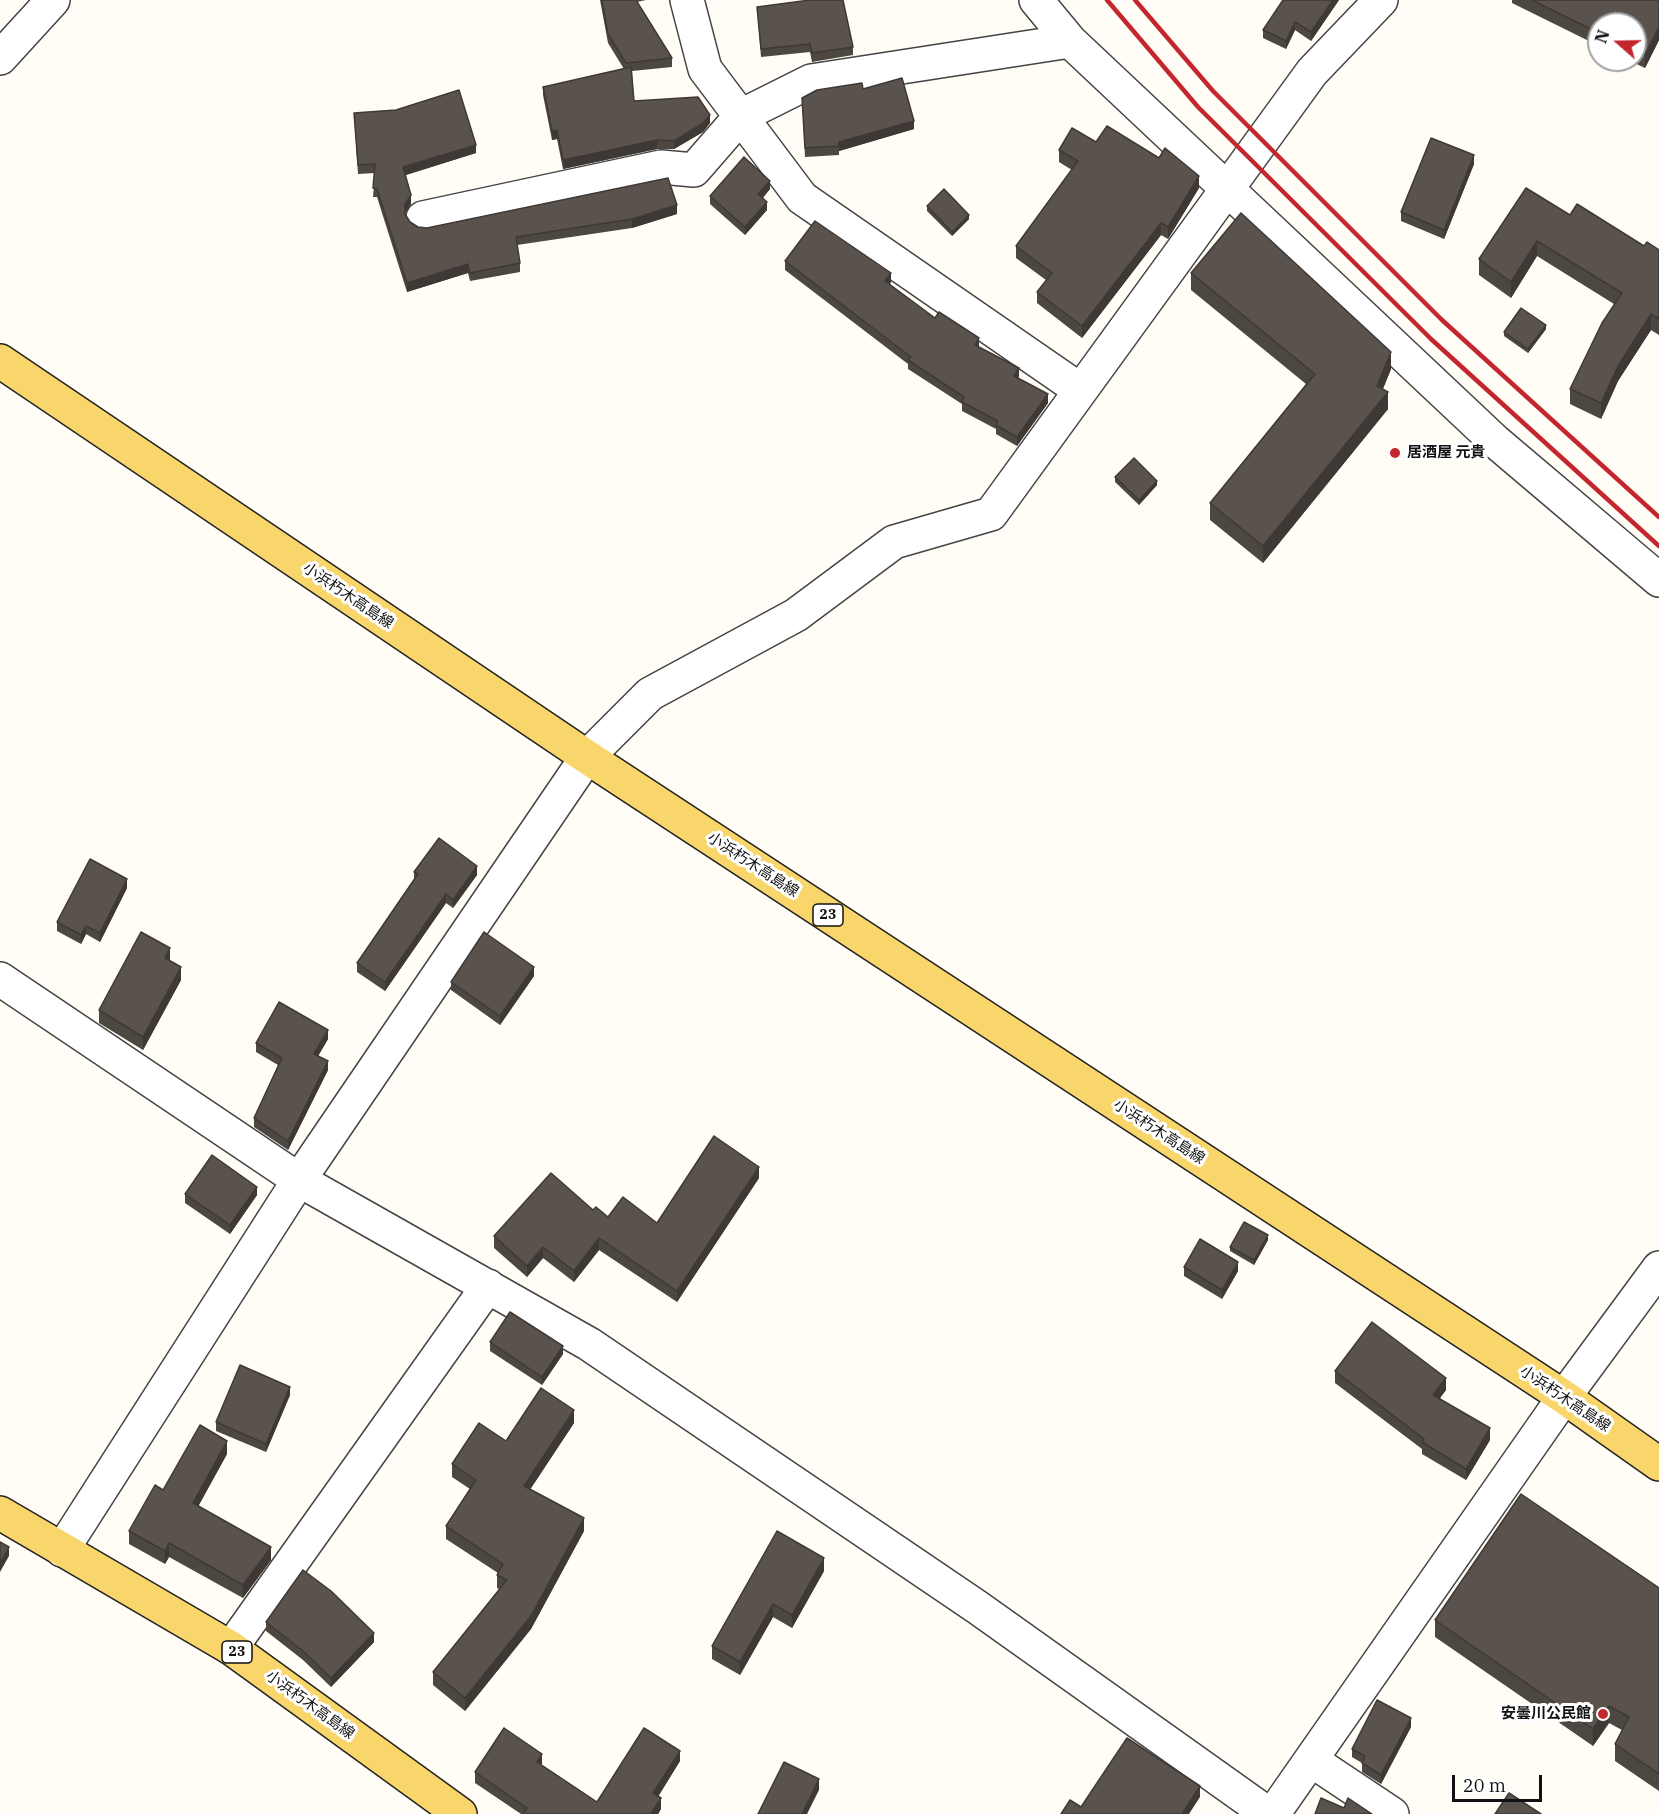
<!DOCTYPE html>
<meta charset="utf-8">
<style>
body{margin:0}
#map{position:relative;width:1659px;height:1814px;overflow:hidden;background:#fffdf5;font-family:"IBM Plex Serif",serif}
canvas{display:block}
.north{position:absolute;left:1587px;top:12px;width:60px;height:60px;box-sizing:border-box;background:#fff;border:2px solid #a0a0a0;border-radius:50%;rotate:290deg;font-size:16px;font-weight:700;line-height:24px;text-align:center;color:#111}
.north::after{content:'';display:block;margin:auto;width:21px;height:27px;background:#c4262e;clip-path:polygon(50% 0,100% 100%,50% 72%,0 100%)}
.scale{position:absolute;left:1452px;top:1775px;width:90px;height:27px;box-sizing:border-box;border:3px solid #111;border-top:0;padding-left:8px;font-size:18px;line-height:21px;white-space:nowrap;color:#111;-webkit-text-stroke:4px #fff;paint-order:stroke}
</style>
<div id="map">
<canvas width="1659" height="1814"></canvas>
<div class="north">N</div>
<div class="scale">20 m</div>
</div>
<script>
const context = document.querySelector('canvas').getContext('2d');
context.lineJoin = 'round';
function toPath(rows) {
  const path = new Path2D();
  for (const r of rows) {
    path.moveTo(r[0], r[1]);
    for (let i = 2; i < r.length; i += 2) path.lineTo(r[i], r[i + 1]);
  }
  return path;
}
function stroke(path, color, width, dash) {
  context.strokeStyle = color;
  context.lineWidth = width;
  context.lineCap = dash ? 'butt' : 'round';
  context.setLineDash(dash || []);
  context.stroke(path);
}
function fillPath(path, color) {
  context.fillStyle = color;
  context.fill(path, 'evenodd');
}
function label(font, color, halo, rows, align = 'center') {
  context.font = font + ' "IBM Plex Serif","Noto Sans JP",serif';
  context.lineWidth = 6;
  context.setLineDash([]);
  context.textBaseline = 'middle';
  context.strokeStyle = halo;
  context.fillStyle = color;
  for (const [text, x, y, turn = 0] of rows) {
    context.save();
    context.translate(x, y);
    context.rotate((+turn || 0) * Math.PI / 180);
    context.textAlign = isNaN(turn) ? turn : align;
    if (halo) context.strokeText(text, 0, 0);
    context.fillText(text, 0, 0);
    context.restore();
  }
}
const minor = toPath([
 [687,0,705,69,802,198,1080,390],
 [1036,0,1070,41,1495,441,1659,580],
 [423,218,661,167,694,170,741,116,811,81,1070,41],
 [0,979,299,1180,589,1344,977,1607,1268,1814],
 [62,1550,299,1180,587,757,650,694,796,615,894,542,991,514,1312,72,1381,0],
 [231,1648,488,1286],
 [1311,1760,1392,1814],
 [1273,1814,1564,1397,1659,1268]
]);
const tertiary = toPath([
 [0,58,53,0]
]);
const primary = toPath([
 [0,361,587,757,1564,1397,1659,1464],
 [0,1513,231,1648,460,1814]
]);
const rail = toPath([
 [1107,0,1198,107,1431,339,1659,546],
 [1135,0,1213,91,1442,320,1659,517]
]);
const wall = toPath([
 [600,0,646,0,637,2,672,58,672,67,632,71,634,101,710,123,703,132,674,149,657,149,563,169,557,139,552,140,543,95,543,87,624,69,608,43],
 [1339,0,1311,41,1295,30,1286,49,1263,38,1263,30],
 [1512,0,1659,0,1659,40,1645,68,1628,60,1635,60,1635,24,1599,24,1599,46,1512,3],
 [757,7,853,47,853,55,812,62,810,52,761,57],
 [863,89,914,129,839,151,839,155,805,157,802,98],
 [354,113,476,153,405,175,411,204,405,214,410,222,418,227,427,228,677,214,632,228,517,245,520,263,520,272,470,281,468,273,407,292,377,197,373,197,375,173,358,174],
 [1096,142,1199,188,1168,239,1161,235,1082,338,1037,303,1037,292,1046,280,1016,258,1016,246,1072,170,1059,162,1059,150],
 [1474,164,1444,239,1401,221,1401,212],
 [770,189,763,198,767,210,745,235,710,204,710,196],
 [927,206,969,219,952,236,927,211],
 [1570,215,1644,246,1659,250,1659,335,1651,330,1618,381,1601,419,1570,404,1570,389,1614,304,1537,256,1511,298,1479,275,1479,259],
 [785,261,891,282,890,284,935,318,979,347,1019,376,1018,378,1048,403,1017,446,996,434,996,429,962,411,962,404,908,369,908,364,785,270],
 [1191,273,1391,369,1383,389,1388,409,1263,563,1210,520,1210,503,1306,384,1191,290],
 [1546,329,1528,353,1504,336,1504,332],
 [1115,477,1157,485,1139,505,1115,482],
 [414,872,477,875,453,908,446,903,385,991,357,972,357,963,414,879],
 [127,888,100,942,86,934,81,944,57,931,57,922],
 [170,961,181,980,143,1050,99,1023,99,1010],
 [534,976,500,1025,451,990,451,982],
 [328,1039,318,1056,328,1070,288,1150,254,1127,254,1118,278,1065,256,1052,256,1043],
 [759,1178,677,1302,599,1250,574,1282,543,1258,527,1277,494,1248,494,1236,593,1210,608,1217,657,1223],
 [185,1194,257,1195,230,1234,185,1203],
 [1268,1240,1254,1265,1230,1251,1230,1247],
 [1184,1267,1238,1271,1222,1299,1184,1276],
 [490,1342,563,1354,542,1385,490,1351],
 [1335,1371,1446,1390,1440,1398,1490,1440,1466,1480,1422,1454,1422,1449,1335,1383],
 [290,1395,266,1452,216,1431,216,1422],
 [574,1423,530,1489,584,1531,531,1629,465,1711,433,1685,433,1672,499,1589,497,1588,497,1575,498,1573,446,1539,446,1526,470,1489,452,1477,452,1464,506,1441],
 [227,1454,198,1506,271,1560,243,1598,169,1557,165,1564,129,1544,129,1531,163,1490],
 [777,1531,824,1571,792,1628,773,1617,740,1675,712,1659,712,1646],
 [1659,1588,1659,1791,1615,1761,1615,1744,1622,1730,1609,1723,1593,1746,1435,1637,1435,1620],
 [266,1622,374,1642,331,1687,303,1660,266,1631],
 [1411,1727,1381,1784,1362,1772,1362,1763,1352,1757,1352,1749],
 [680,1761,658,1797,661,1809,658,1814,521,1814,475,1783,475,1772,542,1765,597,1802]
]);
const shadedWall = toPath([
 [1333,0,1339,0,1311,41,1311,32],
 [1295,22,1295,30,1286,49,1286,41],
 [1659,27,1659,40,1645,68,1645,55],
 [710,115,710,123,703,132,674,149,674,141],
 [914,121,914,129,839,151,839,142],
 [557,130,557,139,552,140,552,131],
 [657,140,657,149,563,169,563,160],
 [476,145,476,153,403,176,403,167],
 [1474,155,1474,164,1444,239,1444,230],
 [1199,176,1199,188,1168,239,1168,227],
 [770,181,770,189,758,202,758,194],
 [411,195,411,204,405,213,405,204],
 [767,202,767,210,745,235,745,227],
 [677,205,677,214,632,228,632,219],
 [969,215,969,219,952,236,952,232],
 [1161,223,1161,235,1082,338,1082,326],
 [1537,241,1537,256,1511,298,1511,282],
 [468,264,468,273,407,292,407,283],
 [891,273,891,282,885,290,885,281],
 [1651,314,1651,330,1618,381,1601,419,1601,403,1618,366],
 [1546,325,1546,329,1528,353,1528,349],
 [979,338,979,347,975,345],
 [1391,352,1391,369,1377,403,1377,386],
 [1019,368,1019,376,1014,385,1014,376],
 [1388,392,1388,409,1263,563,1263,546],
 [1048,394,1048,403,1017,446,1017,437],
 [1157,481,1157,485,1139,505,1139,500],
 [477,866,477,875,453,908,453,900],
 [127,879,127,888,100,942,100,933],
 [446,894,446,903,385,991,385,982],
 [86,926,86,934,81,944,81,935],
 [170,948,170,961,165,958],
 [181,967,181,980,143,1050,143,1037],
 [534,967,534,976,500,1025,500,1016],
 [328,1030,328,1039,314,1063,314,1054],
 [328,1061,328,1070,288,1150,288,1141],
 [759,1167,759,1178,677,1302,677,1291],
 [257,1187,257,1195,230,1234,230,1225],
 [1268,1235,1268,1240,1254,1265,1254,1260],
 [599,1238,599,1250,574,1282,574,1271],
 [543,1247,543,1258,527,1277,527,1266],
 [1238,1262,1238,1271,1222,1299,1222,1290],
 [563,1346,563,1354,542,1385,542,1377],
 [1446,1378,1446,1390,1433,1407,1433,1395],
 [290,1387,290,1395,266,1452,266,1444],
 [574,1410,574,1423,524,1499,524,1486],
 [1490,1428,1490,1440,1466,1480,1466,1469],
 [227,1441,227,1454,193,1516,193,1503],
 [584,1518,584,1531,531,1629,465,1711,465,1698],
 [169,1543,169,1557,165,1564,165,1551],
 [9,1547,9,1556,0,1572,0,1563],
 [271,1547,271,1560,243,1598,243,1585],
 [824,1558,824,1571,792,1628,792,1615],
 [773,1604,773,1617,740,1675,740,1662],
 [374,1633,374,1642,331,1687,331,1678],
 [1609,1706,1609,1723,1593,1746,1593,1729],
 [1411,1718,1411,1727,1381,1784,1381,1775],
 [680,1751,680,1761,653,1804,653,1793],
 [542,1754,542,1765,537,1762],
 [819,1779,819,1790,807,1814,802,1814],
 [1200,1786,1200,1797,1189,1814,1182,1814],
 [661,1798,661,1809,658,1814,651,1814]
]);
const building = toPath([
 [602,0,636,0,672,58,626,63,608,34,602,0],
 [810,0,843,0,853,47,812,53,810,44,761,49,757,7,810,0],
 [1283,0,1333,0,1311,32,1295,22,1286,41,1263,30,1283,0],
 [1532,0,1659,0,1659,27,1645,55,1635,50,1635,24,1599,24,1599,33,1532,0],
 [631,67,634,101,698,97,710,115,703,123,674,141,657,140,563,160,557,130,552,131,543,87,631,67],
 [902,78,914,121,839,142,839,146,805,148,802,98,817,90,862,83,863,89,902,78],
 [459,90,476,145,403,167,411,195,405,204,405,214,410,222,418,227,427,228,668,178,677,205,632,219,516,237,520,263,470,273,468,264,407,283,377,189,373,188,375,164,358,165,354,113,396,110,459,90],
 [1107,126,1159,158,1165,148,1199,176,1168,227,1161,223,1082,326,1037,292,1052,273,1016,246,1078,161,1059,150,1072,128,1096,142,1107,126],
 [1431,138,1474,155,1444,230,1401,212,1431,138],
 [744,157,770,181,758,194,767,202,745,227,710,196,744,157],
 [1526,188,1570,215,1577,204,1644,246,1647,242,1659,250,1659,319,1651,314,1618,366,1601,403,1570,389,1602,323,1622,293,1537,241,1511,282,1479,259,1526,188],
 [944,189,969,215,952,232,927,206,944,189],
 [1241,213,1391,352,1377,386,1388,392,1263,546,1210,503,1315,374,1191,273,1241,213],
 [815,221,891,273,885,281,935,318,939,312,979,338,975,345,1019,368,1014,376,1048,394,1017,437,996,425,998,421,962,402,964,397,908,360,911,357,785,261,815,221],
 [1521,308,1546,325,1528,349,1504,332,1521,308],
 [1134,458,1157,481,1139,500,1115,477,1134,458],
 [439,838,477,866,453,900,446,894,385,982,357,963,418,874,414,872,439,838],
 [90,859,127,879,100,933,86,926,81,935,57,922,90,859],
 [141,932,170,948,165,958,181,967,143,1037,99,1010,141,932],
 [484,932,534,967,500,1016,451,982,484,932],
 [279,1002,328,1030,314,1054,328,1061,288,1141,254,1118,282,1058,256,1043,279,1002],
 [714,1136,759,1167,677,1291,599,1238,574,1271,543,1247,527,1266,494,1236,551,1173,593,1210,596,1207,608,1217,623,1197,657,1223,714,1136],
 [212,1155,257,1187,230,1225,185,1194,212,1155],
 [1244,1222,1268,1235,1254,1260,1230,1247,1244,1222],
 [1200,1239,1238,1262,1222,1290,1184,1267,1200,1239],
 [510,1312,563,1346,542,1377,490,1342,510,1312],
 [1372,1322,1446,1378,1433,1395,1490,1428,1466,1469,1422,1442,1424,1439,1335,1371,1372,1322],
 [240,1365,290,1387,266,1444,216,1422,240,1365],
 [541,1388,574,1410,524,1486,584,1518,531,1616,465,1698,433,1672,507,1580,497,1575,503,1564,446,1526,476,1480,452,1464,479,1423,506,1441,541,1388],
 [200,1425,227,1441,193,1503,271,1547,243,1585,169,1543,165,1551,129,1531,155,1485,163,1490,200,1425],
 [1521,1494,1659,1588,1659,1774,1615,1744,1629,1717,1609,1706,1593,1729,1435,1620,1521,1494],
 [777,1531,824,1558,792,1615,773,1604,740,1662,712,1646,777,1531],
 [0,1542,9,1547,0,1563,0,1542],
 [303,1570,331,1591,374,1633,331,1678,303,1651,266,1622,303,1570],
 [1377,1700,1411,1718,1381,1775,1362,1763,1365,1756,1352,1749,1377,1700],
 [504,1728,542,1754,537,1762,597,1802,644,1728,680,1751,653,1793,661,1798,651,1814,525,1814,524,1813,527,1808,475,1772,504,1728],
 [1127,1738,1200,1786,1182,1814,1061,1814,1070,1800,1081,1807,1127,1738],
 [784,1762,819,1779,802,1814,758,1814,784,1762],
 [1509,1793,1541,1814,1495,1814,1509,1793],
 [1321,1798,1344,1808,1348,1798,1372,1814,1315,1814,1321,1798]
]);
const markers = [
 [1395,453,6,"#c4262e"],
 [1603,1714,6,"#c4262e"]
];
const shields = [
 [828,915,30],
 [237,1652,30]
];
const shieldNames = [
 ["23",828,915],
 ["23",237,1652]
];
const poiNames = [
 ["居酒屋 元貴",1407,453],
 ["安曇川公民館",1591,1714,"right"]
];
const streetNames = [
 ["小浜朽木高島線",348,596,34],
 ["小浜朽木高島線",753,865,33],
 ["小浜朽木高島線",1159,1132,33],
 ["小浜朽木高島線",1565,1399,34],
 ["小浜朽木高島線",310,1705,36]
];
stroke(minor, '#444', 36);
stroke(tertiary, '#444', 36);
stroke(primary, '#222', 36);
stroke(minor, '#fff', 33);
stroke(tertiary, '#fff', 33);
stroke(primary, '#f9d66b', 33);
stroke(rail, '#c4262e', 4.5);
fillPath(wall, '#4d4742');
fillPath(shadedWall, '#3f3936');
fillPath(building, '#5a524d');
stroke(building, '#3f3936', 1.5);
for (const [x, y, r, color] of markers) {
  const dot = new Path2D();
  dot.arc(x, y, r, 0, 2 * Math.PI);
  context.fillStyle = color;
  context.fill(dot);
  stroke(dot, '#fff', 2);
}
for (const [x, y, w] of shields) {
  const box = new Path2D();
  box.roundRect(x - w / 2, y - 11, w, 22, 4.5);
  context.fillStyle = '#fff';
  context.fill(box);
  stroke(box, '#111', 1.5);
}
label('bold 14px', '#111', null, shieldNames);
label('bold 15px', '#111', '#fff', poiNames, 'left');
label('15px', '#111', '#fff', streetNames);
</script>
